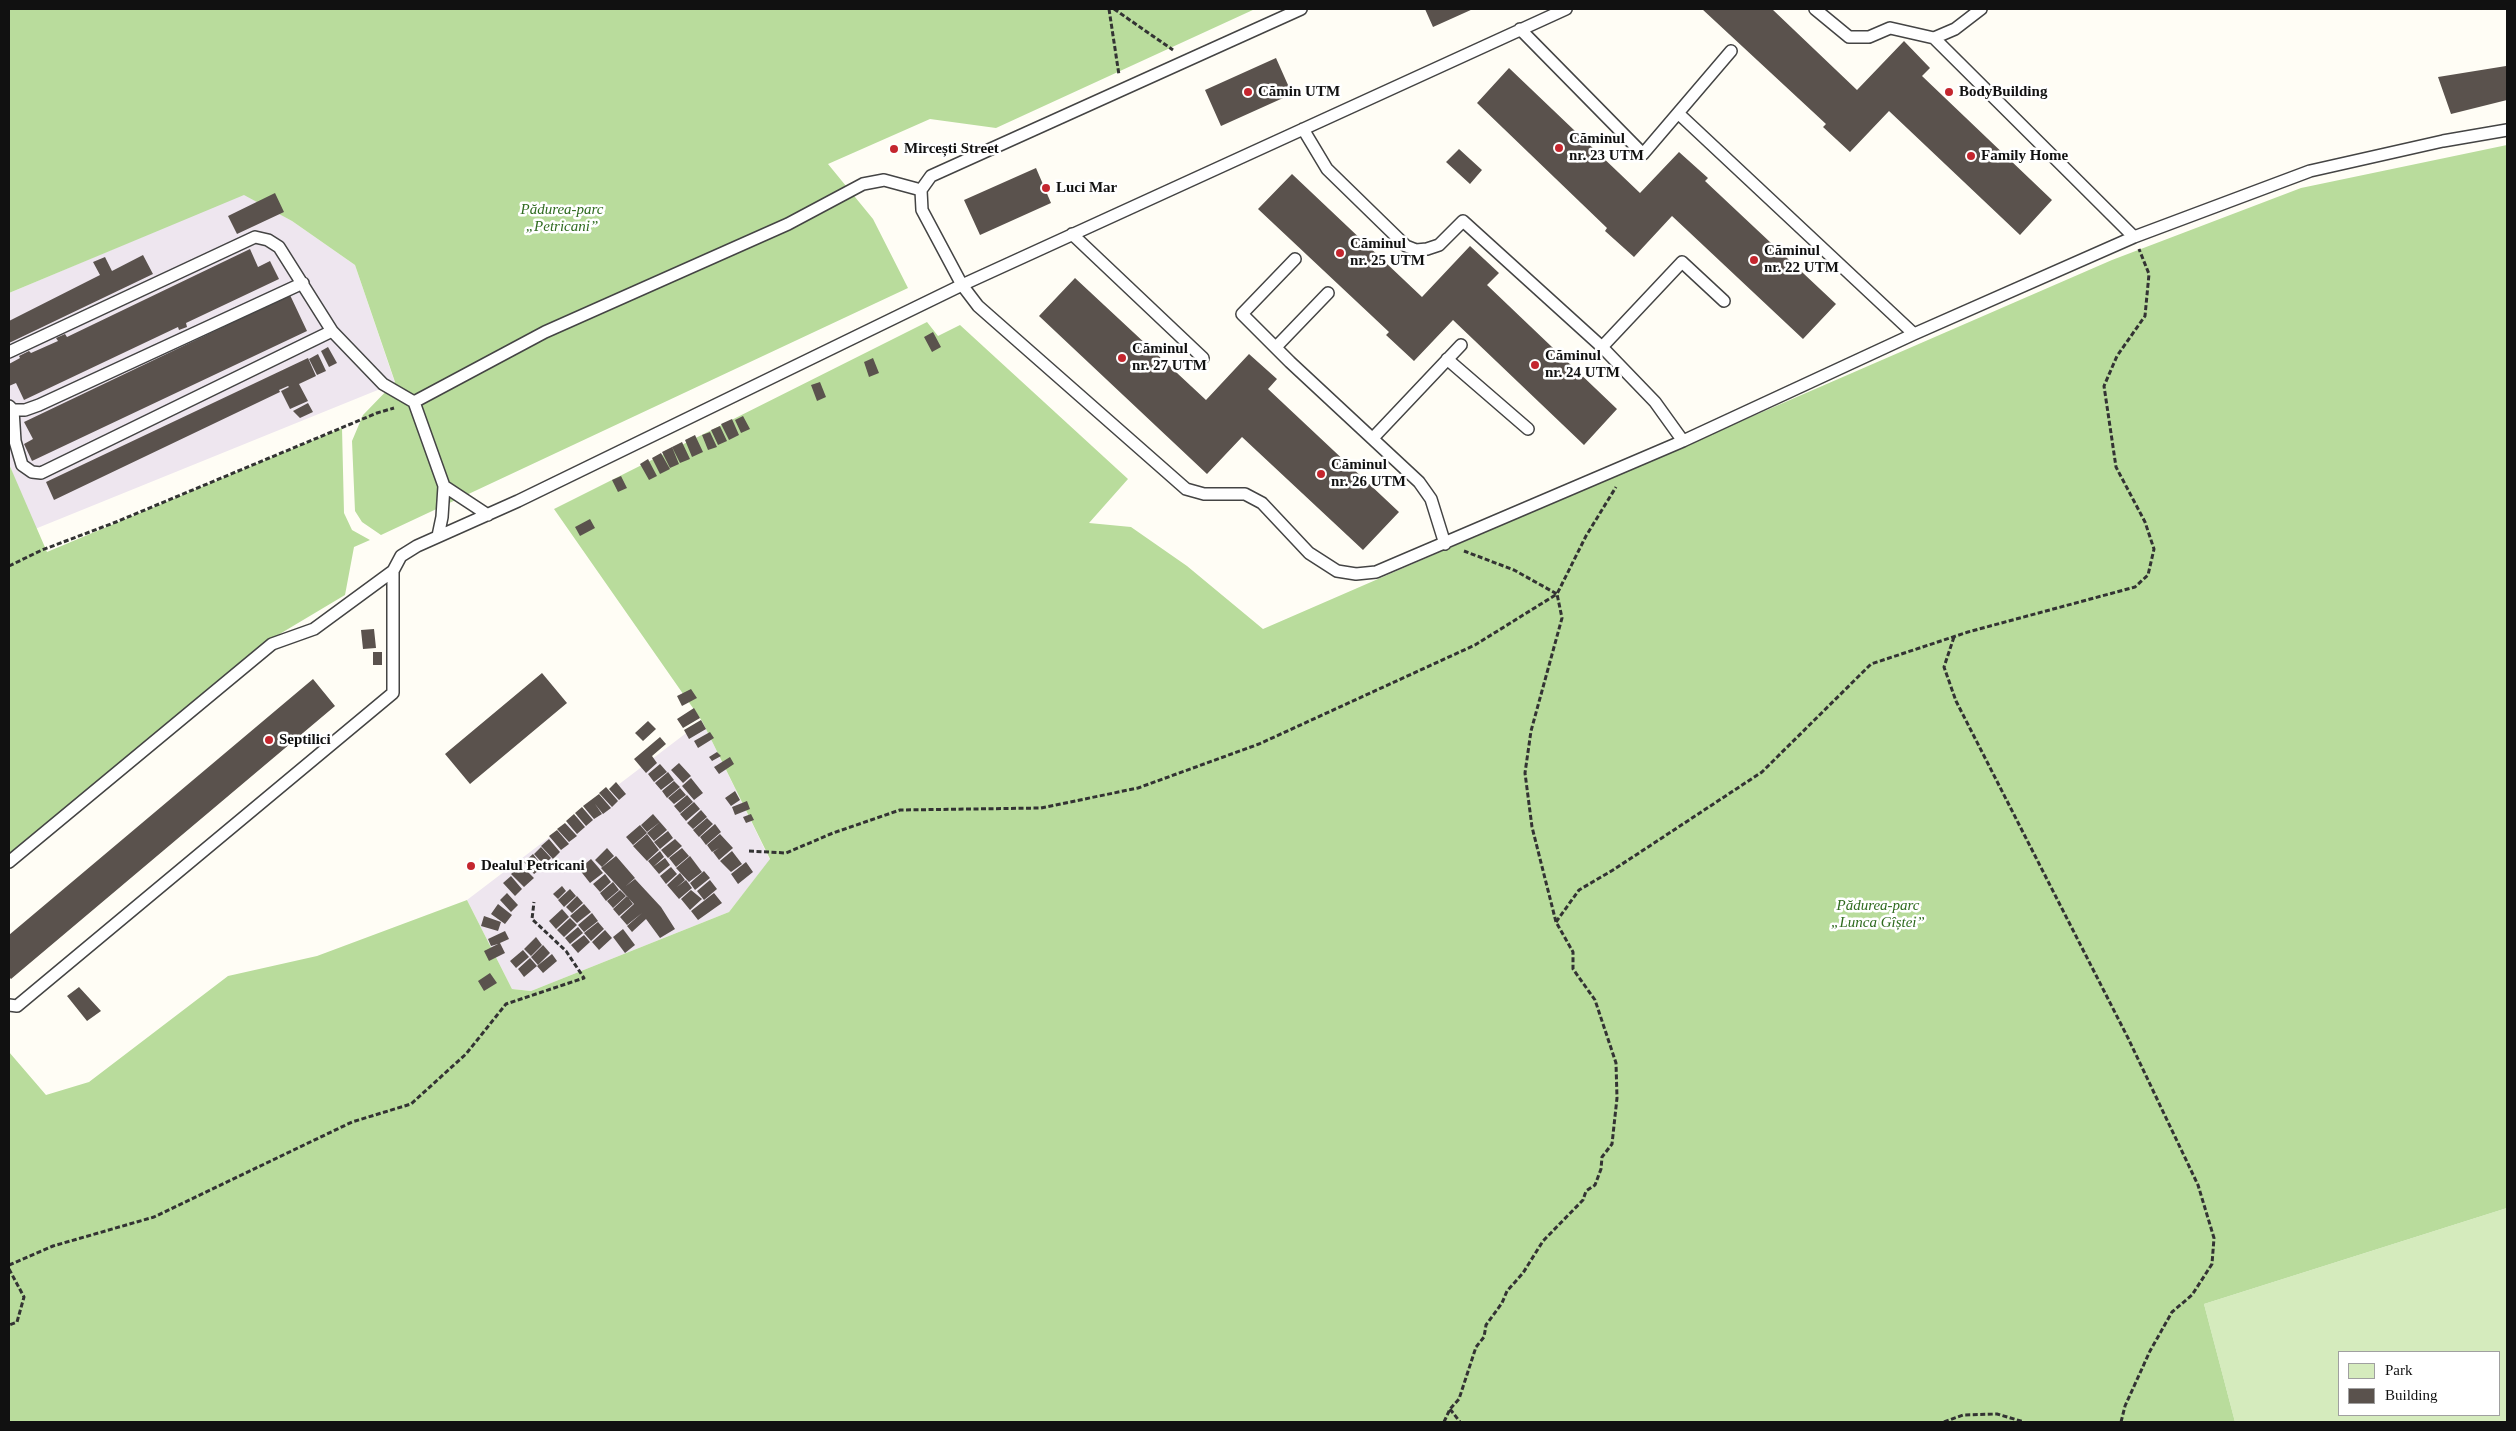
<!DOCTYPE html>
<meta charset="utf-8">
<style>
body{margin:0}
#map{position:relative;width:2516px;height:1431px;overflow:hidden;background:#fffdf5;font-family:"Times New Roman",serif}
canvas{display:block}
.frame{position:absolute;inset:0;border:10px solid #111;pointer-events:none}
.legend{position:absolute;left:2338px;top:1351px;width:162px;height:65px;box-sizing:border-box;background:#fff;border:1px solid #a0a0a0;margin:0;padding:6px 9px;list-style:none;font-size:15px;color:#111}
.legend li{display:flex;align-items:center;gap:10px;height:25px}
.legend b{width:25px;border:1px solid #a0a0a0}
</style>
<div id="map">
<canvas width="2516" height="1431"></canvas>
<div class="frame"></div>
<ul class="legend">
<li><b style="height:14px;background:#d5ebbd"></b>Park</li>
<li><b style="height:14px;background:#5a524d"></b>Building</li>
</ul>
</div>
<script>
const context = document.querySelector('canvas').getContext('2d');
context.lineJoin = 'round';
function fillPath(path, color) {
  context.fillStyle = color;
  context.fill(path, 'evenodd');
}
function toPath(rows) {
  const path = new Path2D();
  for (const r of rows) {
    path.moveTo(r[0], r[1]);
    for (let i = 2; i < r.length; i += 2) path.lineTo(r[i], r[i + 1]);
  }
  return path;
}
function stroke(path, color, width, dash) {
  context.strokeStyle = color;
  context.lineWidth = width;
  context.lineCap = dash ? 'butt' : 'round';
  context.setLineDash(dash || []);
  context.stroke(path);
}
function label(font, color, halo, rows, align = 'center') {
  context.font = font + ' "Times New Roman",serif';
  context.lineWidth = 5;
  context.setLineDash([]);
  context.textBaseline = 'middle';
  context.strokeStyle = halo;
  context.fillStyle = color;
  for (const [text, x, y, turn = 0] of rows) {
    context.save();
    context.translate(x, y);
    context.rotate((+turn || 0) * Math.PI / 180);
    context.textAlign = isNaN(turn) ? turn : align;
    if (halo) context.strokeText(text, 0, 0);
    context.fillText(text, 0, 0);
    context.restore();
  }
}
const industrial = toPath([
 [244,194,292,221,355,265,395,383,35,529,9,464,9,293],
 [702,721,770,860,729,912,531,991,512,989,467,900]
]);
const green = toPath([
 [2507,1208,2507,1422,2235,1422,2204,1304],
 [2340,1352,2500,1352,2500,1415,2340,1415]
]);
const forest = toPath([
 [9,9,1255,9,996,128,930,119,828,164,873,219,908,288,381,535,362,522,355,511,352,441,363,415,395,382,355,265,292,221,244,195,9,293],
 [2507,145,2507,1208,2204,1304,2235,1422,9,1422,9,1052,46,1095,89,1082,228,976,317,956,467,900,512,989,531,991,729,912,770,859,702,721,554,509,927,322,938,336,960,325,1128,479,1089,523,1131,527,1187,566,1263,629,2112,260,2301,188],
 [342,428,344,513,352,530,370,540,354,547,345,595,278,635,176,719,9,870,9,464,47,552]
]);
const building = toPath([
 [1425,9,1473,9,1433,27],
 [1702,9,1772,9,1857,90,1904,41,1930,68,1922,76,2052,200,2020,235,1889,111,1850,152,1823,127,1826,124],
 [1276,58,1292,94,1221,126,1205,90],
 [2506,66,2507,100,2451,114,2438,77],
 [1509,68,1640,193,1679,152,1708,178,1705,181,1836,304,1803,339,1672,216,1634,257,1605,231,1607,228,1477,103],
 [1459,149,1482,170,1470,184,1446,162],
 [1036,168,1051,203,980,235,964,200],
 [1292,174,1422,297,1470,246,1499,273,1487,285,1617,409,1584,445,1453,320,1414,361,1386,335,1389,332,1258,209],
 [275,193,284,212,237,234,228,216],
 [250,249,258,267,270,261,279,279,186,323,187,327,179,330,178,327,24,400,16,383,9,386,9,364,20,358,19,356,29,351,31,353,58,341,56,338,65,334,67,337],
 [143,255,153,274,9,343,9,321,100,275,93,262,105,257,112,271],
 [1075,278,1206,400,1249,354,1277,379,1268,389,1399,512,1363,550,1242,437,1207,474,1039,316],
 [290,295,307,331,32,461,24,444,33,439,24,422],
 [933,332,941,347,932,352,924,337],
 [328,347,337,363,329,367,321,351],
 [318,354,326,371,317,375,309,359],
 [308,358,316,376,299,384,308,401,290,409,281,391,289,387,288,386,279,390,280,392,54,500,46,482],
 [873,358,879,373,869,377,864,362],
 [820,382,826,397,817,401,811,385],
 [308,403,313,412,300,418,293,411],
 [743,416,750,429,741,433,735,420],
 [732,419,739,435,729,440,721,424],
 [720,426,727,441,718,445,711,430],
 [710,432,717,447,708,450,702,435],
 [695,435,703,452,692,457,685,440],
 [682,442,690,459,680,463,672,447],
 [672,447,679,464,670,468,662,452],
 [661,453,670,469,660,474,652,458],
 [648,459,657,476,649,480,640,464],
 [621,476,627,488,618,492,612,480],
 [590,519,595,528,580,536,575,527],
 [374,629,376,648,363,649,361,630],
 [373,652,382,652,382,665,373,665],
 [542,673,567,703,470,784,445,754],
 [313,679,335,706,11,979,9,977,9,935],
 [691,689,697,698,682,706,677,696],
 [694,708,700,718,683,728,677,719],
 [701,720,706,729,689,739,684,730],
 [648,721,656,729,643,741,635,733],
 [710,732,714,738,698,748,694,741],
 [660,737,666,744,652,756,657,763,646,773,634,759],
 [717,752,721,756,712,761,709,757],
 [730,757,734,764,719,774,714,767],
 [679,763,691,776,683,783,671,770],
 [660,764,667,772,654,782,648,774],
 [668,772,674,780,661,790,655,783],
 [691,778,703,793,694,800,682,786],
 [674,781,680,787,667,798,662,791],
 [616,782,626,794,619,800,609,789],
 [606,787,618,801,612,807,599,793],
 [680,788,686,795,674,804,668,798],
 [735,791,740,800,731,806,725,798],
 [599,794,611,808,603,814,595,804,602,814,594,819,583,806],
 [687,795,693,802,680,813,674,806],
 [747,801,750,809,735,815,732,807],
 [694,802,700,809,686,821,680,814],
 [582,807,593,820,586,826,575,813],
 [701,810,707,817,693,829,687,823],
 [574,814,585,827,577,834,566,821],
 [653,814,660,822,647,832,641,825],
 [751,814,754,820,746,823,743,817],
 [707,818,713,824,699,837,693,830],
 [660,822,667,830,654,841,647,833],
 [565,823,577,836,569,842,557,829],
 [715,824,721,832,706,845,700,837],
 [640,825,647,833,633,845,626,837],
 [557,830,569,844,561,850,549,836],
 [668,831,673,838,660,849,654,842],
 [647,834,659,850,647,861,633,846],
 [720,834,733,848,719,860,713,852,719,848,712,852,707,845],
 [549,839,560,852,553,859,541,846],
 [675,839,682,846,668,858,661,850],
 [541,847,551,858,544,865,534,854],
 [607,848,614,856,602,867,595,860],
 [682,848,689,856,676,867,669,858],
 [660,851,664,857,653,867,648,861],
 [732,851,742,864,731,872,720,861],
 [533,854,543,867,534,874,524,862],
 [616,856,635,878,626,886,635,879,661,907,675,929,660,938,646,919,632,932,627,926,642,913,627,925,620,917,634,904,601,868],
 [690,856,702,872,689,882,676,868],
 [665,858,670,865,659,874,653,867],
 [591,859,598,867,592,872,598,867,603,873,590,883,579,869],
 [746,862,753,872,738,884,731,874],
 [521,865,534,878,524,887,511,874],
 [671,867,677,874,666,884,660,876],
 [704,871,710,878,695,890,690,883],
 [680,873,685,880,677,887,686,880,692,888,679,899,667,885],
 [605,874,611,882,600,892,593,884],
 [511,876,522,889,515,896,503,883],
 [710,880,717,889,704,900,697,891],
 [613,882,619,890,606,901,600,893],
 [562,886,566,891,558,899,553,894],
 [570,889,576,896,564,907,558,900],
 [620,890,626,896,613,908,607,901],
 [691,890,702,899,690,910,681,899],
 [507,893,518,905,511,912,500,900],
 [714,893,722,903,698,920,691,911],
 [577,896,583,903,572,913,566,907],
 [627,896,633,904,619,916,613,909],
 [498,904,512,915,505,924,491,914],
 [584,904,591,912,577,923,570,916],
 [562,909,569,917,556,929,549,921],
 [592,913,598,921,584,932,578,925],
 [484,916,501,922,498,931,481,926],
 [570,918,577,925,564,937,557,930],
 [598,922,604,929,591,941,584,933],
 [578,927,583,933,570,944,565,938],
 [623,929,635,945,625,953,613,937],
 [605,930,612,938,599,950,592,942],
 [505,931,509,939,500,943,505,953,489,961,484,951,498,944,491,946,488,939],
 [584,935,590,942,578,953,571,945],
 [536,937,542,945,531,956,524,949],
 [543,945,550,953,538,965,531,957],
 [523,950,529,957,516,968,510,961],
 [552,954,557,961,543,973,537,966],
 [530,958,537,966,524,977,518,969],
 [490,973,497,983,484,991,478,981],
 [79,987,101,1011,87,1021,67,996]
]);
const path = toPath([
 [1109,9,1119,75],
 [1114,9,1173,50],
 [9,566,42,550,116,522,377,413,394,408],
 [1954,637,1944,667,1956,701,2128,1038,2198,1185,2214,1238,2212,1264,2192,1295,2172,1312,2150,1351,2125,1406,2121,1422],
 [749,851,786,853,833,833,900,810,1041,808,1138,788,1259,744,1475,645,1557,594,1514,570,1464,551],
 [1556,922,1579,890,1613,870,1762,772,1871,664,1968,632,2135,587,2148,575,2154,549,2145,522,2116,467,2104,386,2117,356,2145,316,2149,274,2139,249],
 [9,1265,53,1246,154,1217,352,1122,411,1104,466,1054,506,1004,584,978,566,951,532,919,534,902],
 [9,1269,24,1297,17,1322,9,1325],
 [1450,1409,1460,1422],
 [1444,1422,1450,1409,1459,1399,1476,1347,1484,1337,1486,1325,1502,1303,1507,1291,1523,1273,1543,1241,1583,1200,1586,1191,1595,1185,1601,1169,1602,1157,1612,1144,1617,1098,1616,1063,1595,1000,1573,969,1573,952,1556,922,1532,827,1525,773,1531,731,1562,618,1557,594,1586,536,1616,487],
 [1944,1422,1963,1415,1997,1414,2024,1422]
]);
const lane = toPath([
 [1301,9,931,176,921,190,922,210,962,285,978,306,1186,489,1204,494,1245,494,1262,503,1309,553,1337,571,1356,574,1376,572,1683,441,1914,334,2134,237,2310,171,2443,141,2507,130],
 [1815,9,1849,37,1869,37,1890,28,1934,38,2134,237],
 [1520,29,1643,154,1731,51],
 [1934,38,1955,29,1981,9],
 [1679,114,1914,334],
 [1303,129,1327,169,1406,246,1416,250,1427,249,1439,245,1463,221,1602,347,1655,402,1683,441],
 [1072,234,1203,358],
 [1295,259,1242,314,1290,362,1419,482,1431,499,1445,544],
 [1276,347,1328,293],
 [1602,347,1682,262,1724,301],
 [9,352,255,237,268,240,279,247,332,331,383,384,414,402,444,486,442,517,438,536],
 [1447,359,1528,429],
 [414,402,545,332,788,224,863,184,884,180,921,190],
 [9,406,13,410,25,410,39,405,303,283],
 [13,410,15,441,22,465,32,472,41,473,332,331],
 [1373,438,1461,345],
 [444,486,488,515],
 [9,862,272,644,314,629,393,571,401,556,417,546,518,501,962,285,1566,9],
 [9,1005,17,1006,393,693,393,571]
]);
const markers = [
 [1248,92,5,"#c4262e"],
 [1949,92,5,"#c4262e"],
 [1559,148,5,"#c4262e"],
 [894,149,5,"#c4262e"],
 [1971,156,5,"#c4262e"],
 [1046,188,5,"#c4262e"],
 [1340,253,5,"#c4262e"],
 [1754,260,5,"#c4262e"],
 [1122,358,5,"#c4262e"],
 [1535,365,5,"#c4262e"],
 [1321,474,5,"#c4262e"],
 [269,740,5,"#c4262e"],
 [471,866,5,"#c4262e"]
];
const poiNames = [
 ["Cămin UTM",1258,92],
 ["BodyBuilding",1959,92],
 ["Căminul",1569,139],
 ["nr. 23 UTM",1569,156],
 ["Mircești Street",904,149],
 ["Family Home",1981,156],
 ["Luci Mar",1056,188],
 ["Căminul",1350,244],
 ["nr. 25 UTM",1350,261],
 ["Căminul",1764,251],
 ["nr. 22 UTM",1764,268],
 ["Căminul",1132,349],
 ["nr. 27 UTM",1132,366],
 ["Căminul",1545,356],
 ["nr. 24 UTM",1545,373],
 ["Căminul",1331,465],
 ["nr. 26 UTM",1331,482],
 ["Septilici",279,740],
 ["Dealul Petricani",481,866]
];
const parkNames = [
 ["Pădurea-parc",562,210],
 ["„Petricani”",562,227],
 ["Pădurea-parc",1878,906],
 ["„Lunca Gîștei”",1878,923]
];
fillPath(industrial, '#eee6ef');
fillPath(green, '#d5ebbd');
fillPath(forest, '#b9dc9c');
fillPath(building, '#5a524d');
stroke(lane, '#444', 14);
stroke(path, '#333', 3, [5, 2.5]);
stroke(lane, '#fff', 11);
for (const [x, y, r, color] of markers) {
  const dot = new Path2D();
  dot.arc(x, y, r, 0, 2 * Math.PI);
  context.fillStyle = color;
  context.fill(dot);
  stroke(dot, '#fff', 2);
}
label('bold 15px', '#111', '#fff', poiNames, 'left');
label('italic 15px', '#2f6b1f', '#fff', parkNames);
</script>
